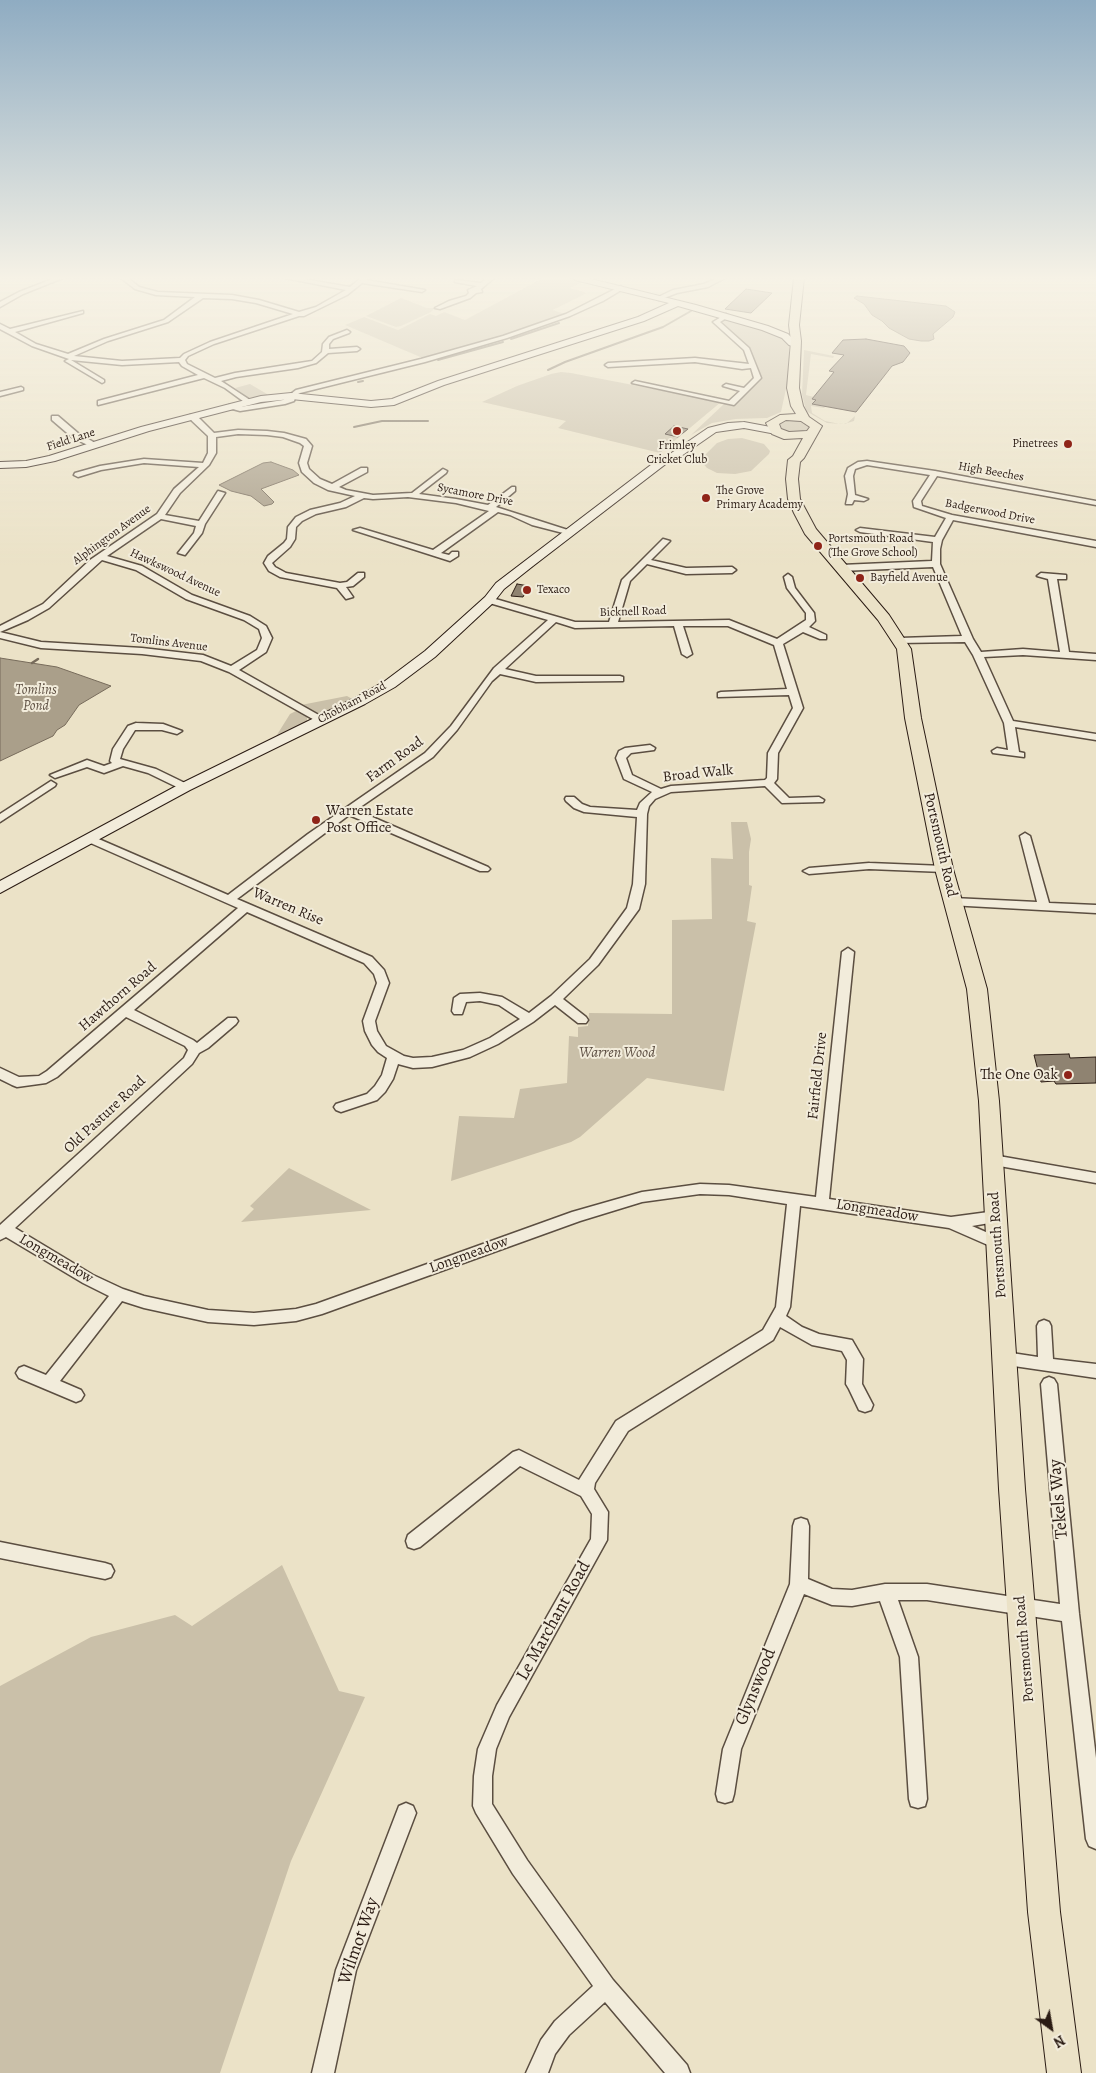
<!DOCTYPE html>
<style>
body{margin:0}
#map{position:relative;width:1096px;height:2073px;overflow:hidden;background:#ebe2c7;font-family:Alegreya,serif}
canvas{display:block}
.north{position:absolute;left:1026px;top:2003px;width:50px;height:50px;-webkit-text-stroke:4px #f2ecdb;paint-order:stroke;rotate:148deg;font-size:14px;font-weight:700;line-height:20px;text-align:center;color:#2b1c14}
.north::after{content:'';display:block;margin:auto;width:18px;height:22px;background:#2b1c14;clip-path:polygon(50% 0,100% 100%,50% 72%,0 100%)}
</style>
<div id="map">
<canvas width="1096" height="2073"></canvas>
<div class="north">N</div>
</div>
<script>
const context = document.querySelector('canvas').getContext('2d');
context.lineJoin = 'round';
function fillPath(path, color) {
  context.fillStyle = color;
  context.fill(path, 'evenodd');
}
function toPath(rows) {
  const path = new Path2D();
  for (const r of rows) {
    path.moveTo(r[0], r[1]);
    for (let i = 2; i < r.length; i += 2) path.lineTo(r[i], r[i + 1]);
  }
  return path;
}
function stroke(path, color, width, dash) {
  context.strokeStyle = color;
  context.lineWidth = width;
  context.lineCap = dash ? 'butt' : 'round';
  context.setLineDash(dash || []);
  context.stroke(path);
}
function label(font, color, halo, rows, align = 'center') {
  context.font = font + ' Alegreya,serif';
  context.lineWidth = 4;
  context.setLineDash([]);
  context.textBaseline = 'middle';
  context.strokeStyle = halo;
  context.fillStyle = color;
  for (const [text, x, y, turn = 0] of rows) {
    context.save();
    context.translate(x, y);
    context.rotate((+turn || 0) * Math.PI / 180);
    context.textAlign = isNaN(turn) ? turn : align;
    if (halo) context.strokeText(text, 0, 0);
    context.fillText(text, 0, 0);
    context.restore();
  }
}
const green = toPath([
 [543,278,568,278,583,282,570,288,587,293,553,310,568,315,533,327,425,359,345,325,364,317,398,330,430,314,436,316,444,312,465,320],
 [401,298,427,308,435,308,431,312,401,326,396,327,366,316],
 [729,320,771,332,789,342,789,375,781,412,767,418,736,419,712,423,691,435,725,403,733,404,761,378,749,349,721,324,721,321],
 [804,350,834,356,833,358,811,354,806,395,814,397,812,399,816,400,813,404,825,407,824,408,811,406,812,413,825,421,840,424,846,424,855,416,854,421,844,424,827,423,806,411,802,394],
 [561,372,571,373,721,402,660,453,558,428,566,421,482,402,517,386,551,374],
 [250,384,267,394,267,396,248,398,235,388],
 [787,419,803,421,812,426,806,432,787,432,778,428,778,423],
 [742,438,764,444,770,451,769,454,751,471,735,474,717,473,707,468,700,460,717,443,728,439],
 [347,696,354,700,325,713,317,714,301,705],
 [298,710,307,716,307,722,275,738,290,714],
 [731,822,747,822,751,839,749,852,749,885,752,886,747,921,756,923,724,1091,647,1078,580,1137,571,1142,451,1181,459,1116,514,1118,520,1089,567,1083,569,1036,578,1037,578,1027,588,1026,589,1013,672,1014,672,920,712,919,711,858,733,859],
 [289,1168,371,1210,241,1222,254,1209,250,1206],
 [282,1565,339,1691,365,1697,291,1861,220,2073,0,2073,0,1686,91,1637,175,1615,192,1626]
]);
const water = toPath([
 [857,296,946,306,955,312,953,317,933,334,934,339,929,341,921,341,909,339,889,328,882,321,872,315,864,304,854,298,857,296],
 [271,462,293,470,299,475,261,489,274,502,272,504,264,506,251,496,231,491,219,485,263,463,271,462],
 [0,658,57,667,111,686,79,705,65,725,57,730,53,736,0,761,0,658]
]);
const streamFar1 = toPath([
 [511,339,559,323],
 [438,360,503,342],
 [548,370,565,362,663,327,691,311],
 [358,382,363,381],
 [354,427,382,421,428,421]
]);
const stream = toPath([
 [32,663,38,659]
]);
const building = toPath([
 [746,289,772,293,751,313,725,309,746,289],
 [866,339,904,346,910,353,903,362,892,366,856,412,812,404,816,400,812,399,834,372,829,371,844,355,832,353,843,340,866,339],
 [674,426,688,429,678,437,665,434,674,426],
 [517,584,529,586,523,597,511,596,517,584],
 [1069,1054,1070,1058,1096,1057,1096,1083,1056,1084,1054,1081,1041,1082,1034,1055,1069,1054]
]);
const street = toPath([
 [55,278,63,278,23,294,0,307,0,302,19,292,55,278],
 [121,278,128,278,139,287,158,292,232,295,259,300,299,312,316,307,346,290,285,278,298,278,350,287,361,278,367,278,366,280,425,290,422,292,362,283,347,295,304,316,299,316,214,344,188,356,185,360,187,364,215,378,235,373,312,361,322,352,323,344,329,337,347,330,350,332,349,333,333,339,329,344,329,349,357,347,360,349,357,351,328,353,316,363,298,368,236,377,221,381,250,400,251,402,247,404,225,388,204,378,98,405,98,401,198,375,182,366,179,362,122,365,71,360,104,380,104,382,102,383,65,361,69,359,32,346,0,329,0,324,10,329,83,311,83,313,15,332,36,344,68,354,104,339,164,320,195,297,156,295,135,289,121,278],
 [203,298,232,299,256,303,293,314,210,342,184,354,180,358,122,361,74,356,108,341,168,322,203,298],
 [487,278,494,278,481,289,482,292,476,293,470,298,440,309,435,308,449,301,466,296,469,293,468,290,477,286,455,282,455,280,481,283,487,278],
 [718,278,725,278,708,287,677,293,659,300,656,298,673,290,704,284,718,278],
 [621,286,623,289,603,301,570,316,507,338,425,362,300,393,296,395,294,401,285,404,240,411,225,407,229,405,240,407,283,400,296,390,421,359,503,336,566,314,621,286],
 [726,314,729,316,728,317,720,322,749,348,761,378,734,405,632,383,635,381,729,401,740,391,723,386,726,384,744,388,754,378,751,368,742,369,695,362,608,367,605,365,608,363,695,358,749,364,744,350,713,322,726,314],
 [21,387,23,388,23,390,0,396,0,392,21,387],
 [190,415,196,415,214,433,238,430,267,431,284,433,306,439,312,446,307,463,309,469,320,479,332,484,361,468,367,468,367,472,339,487,346,490,373,495,412,493,443,469,447,471,446,473,419,494,456,499,488,505,512,487,515,487,515,491,496,507,574,532,567,534,532,525,510,515,498,512,441,553,449,555,452,552,458,552,458,556,450,561,353,530,360,528,433,550,489,511,456,503,408,497,373,499,364,498,346,507,316,514,302,521,296,527,295,539,290,547,272,563,275,567,286,573,340,583,347,582,358,573,364,573,364,577,353,586,346,587,353,597,346,599,337,588,280,577,269,571,264,563,268,556,284,543,287,539,288,527,296,517,310,510,340,503,355,496,328,490,314,483,302,472,299,463,304,446,300,443,283,437,267,435,238,434,216,437,216,453,209,465,180,493,165,515,199,521,218,491,225,493,205,524,202,533,185,555,178,553,194,533,196,526,161,519,107,556,142,566,192,595,250,616,266,626,272,638,266,652,239,670,324,718,324,722,318,722,229,672,201,661,142,654,41,648,0,638,0,632,41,642,142,648,203,655,231,666,257,650,262,638,259,629,244,620,186,599,136,570,102,560,49,608,28,620,0,632,0,626,43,604,90,560,157,514,174,489,199,467,144,463,101,470,78,477,74,475,75,473,100,466,144,459,203,463,208,453,208,436,190,419,190,415],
 [52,416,58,416,79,434,99,445,92,447,73,438,52,420,52,416],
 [867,461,935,471,1096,501,1096,505,937,476,921,501,922,506,952,515,1096,541,1096,547,953,520,942,540,940,549,940,564,973,639,981,652,1023,649,1060,652,1048,579,1037,576,1041,573,1066,575,1066,579,1057,579,1069,652,1096,654,1096,660,1023,655,984,657,1013,721,1096,734,1096,740,1015,727,1019,752,1024,753,1024,757,993,753,992,751,997,748,1008,750,1004,723,973,655,965,642,897,643,895,641,900,638,962,636,933,567,841,571,837,568,841,565,932,561,933,542,860,532,856,530,860,528,935,537,946,518,914,507,913,501,930,475,867,465,855,469,853,476,855,495,868,499,864,501,854,500,852,504,846,504,848,494,845,476,848,468,858,462,867,461],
 [663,539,670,541,651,560,686,568,732,567,736,570,732,573,686,574,647,564,630,581,618,622,729,620,777,639,806,620,806,613,787,588,784,577,788,574,792,577,795,588,814,613,815,621,809,627,826,635,826,639,820,639,803,632,783,644,803,708,778,753,777,779,774,783,789,798,819,797,824,800,823,802,782,803,765,786,671,792,655,799,649,806,647,814,645,884,639,909,598,965,563,999,586,1017,588,1020,586,1023,578,1023,555,1005,533,1022,498,1044,470,1057,432,1067,413,1068,398,1064,393,1079,385,1092,377,1100,341,1112,336,1110,334,1107,336,1104,367,1094,375,1086,382,1075,387,1058,378,1052,372,1045,365,1031,363,1021,377,983,374,974,364,963,247,912,134,1010,193,1040,197,1043,228,1018,236,1018,238,1021,236,1024,208,1048,199,1053,192,1064,15,1228,93,1275,123,1289,144,1296,208,1310,254,1313,296,1309,316,1304,572,1212,642,1192,700,1184,729,1185,816,1197,842,952,848,948,854,952,829,1199,951,1217,996,1211,1001,1213,1003,1217,1001,1221,972,1226,1002,1239,1004,1243,1002,1247,997,1249,949,1228,800,1206,790,1307,786,1316,802,1327,819,1334,852,1340,863,1359,862,1384,873,1405,871,1410,865,1412,859,1410,849,1389,846,1384,847,1360,842,1351,812,1345,780,1327,773,1340,628,1431,595,1483,594,1489,608,1512,607,1540,509,1717,496,1749,492,1776,492,1804,527,1860,613,1980,687,2065,690,2073,665,2073,605,2002,569,2035,555,2054,548,2073,526,2073,541,2040,555,2021,593,1986,513,1874,476,1813,473,1806,474,1776,478,1749,497,1705,591,1539,592,1514,581,1496,520,1466,420,1547,414,1549,408,1547,406,1541,408,1535,513,1452,519,1450,579,1480,616,1421,763,1330,776,1307,787,1204,729,1195,700,1194,642,1202,580,1221,322,1314,296,1321,254,1325,208,1322,144,1308,122,1301,60,1381,81,1390,84,1395,81,1400,76,1402,19,1378,16,1373,19,1368,24,1366,46,1375,109,1296,83,1283,6,1237,0,1240,0,1225,184,1058,188,1050,185,1046,126,1017,57,1077,46,1083,17,1087,12,1085,0,1079,0,1068,19,1077,39,1076,47,1071,238,908,86,841,85,839,86,837,94,837,228,895,308,834,425,753,451,726,494,668,548,620,486,602,486,598,492,598,575,622,609,622,622,580,663,539],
 [556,622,575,628,674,626,682,654,687,657,692,654,683,626,728,626,774,645,787,689,721,692,718,693,718,697,789,695,793,708,768,753,767,778,765,780,671,786,661,789,632,775,626,758,631,753,654,750,655,748,650,745,625,748,619,751,616,758,624,779,652,792,640,803,637,810,590,807,582,804,574,797,566,797,565,799,566,801,574,808,584,812,637,817,633,884,627,908,590,959,551,996,529,1013,502,997,480,993,460,994,454,998,452,1011,454,1014,462,1014,466,1002,480,1001,499,1005,520,1019,490,1038,463,1050,432,1057,413,1058,404,1056,386,1046,377,1031,375,1021,389,983,384,970,372,957,237,899,349,815,480,871,488,871,490,869,488,867,356,810,433,757,457,730,492,681,500,674,536,682,623,681,623,677,620,676,536,676,505,669,556,622],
 [136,723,163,724,182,731,177,734,162,730,135,730,123,749,120,759,156,769,189,785,190,787,189,789,181,789,148,773,123,766,104,773,87,767,55,778,50,775,87,760,104,766,112,763,110,761,113,749,128,726,136,723],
 [51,781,56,784,55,786,0,822,0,814,51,781],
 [1025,833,1030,836,1049,903,1096,905,1096,913,949,905,947,902,953,898,1037,902,1020,836,1025,833],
 [869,863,944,866,950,869,944,872,869,869,809,874,803,871,809,868,869,863],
 [993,1155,1096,1173,1096,1183,988,1164,986,1160,988,1156,993,1155],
 [1044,1320,1049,1322,1051,1326,1053,1359,1096,1364,1096,1378,1000,1364,997,1359,1000,1354,1005,1352,1038,1357,1037,1326,1039,1322,1044,1320],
 [1049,1377,1054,1379,1057,1384,1079,1614,1096,1758,1096,1849,1089,1846,1086,1839,1062,1621,927,1600,898,1600,918,1657,927,1799,925,1806,918,1808,911,1806,909,1799,900,1657,880,1601,852,1606,832,1605,804,1594,741,1749,734,1794,732,1801,725,1803,718,1801,716,1794,723,1749,790,1584,793,1526,795,1520,801,1518,807,1520,809,1526,808,1579,832,1589,852,1590,885,1584,927,1584,1060,1604,1041,1384,1044,1379,1049,1377],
 [0,1542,105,1563,111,1565,114,1571,111,1577,105,1579,0,1558,0,1542],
 [406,1803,413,1806,416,1813,356,1970,334,2073,312,2073,336,1970,399,1806,406,1803]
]);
const secondary = toPath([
 [574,278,587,278,696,305,768,326,788,334,797,343,792,346,789,345,782,338,762,330,678,306,644,321,444,385,394,405,371,407,291,399,261,402,149,431,55,461,26,467,0,468,0,462,26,461,49,456,141,427,261,396,291,393,371,401,392,399,438,381,638,317,669,303,575,280,574,278],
 [744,422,776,428,781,431,776,434,744,428,716,432,674,461,667,463,533,566,504,589,493,603,435,657,395,687,365,704,190,790,0,893,0,881,180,784,355,698,385,681,425,651,485,597,496,583,660,458,667,456,708,428,728,423,744,422]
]);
const primary = toPath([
 [794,278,804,278,799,325,801,341,799,388,803,406,809,417,822,426,804,458,800,462,798,479,800,499,816,529,889,615,911,649,921,718,953,869,987,989,999,1101,1025,1489,1060,1912,1081,2073,1047,2073,1028,1912,999,1489,979,1101,967,989,935,869,905,718,897,649,878,620,805,534,794,513,788,499,786,479,788,460,793,456,803,438,784,439,772,434,766,423,780,415,796,414,791,406,787,388,791,341,789,325,794,278],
 [786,420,801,421,810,427,807,431,789,432,781,429,779,424,786,420]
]);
const markers = [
 [677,431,5,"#8f2418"],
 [1068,444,5,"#8f2418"],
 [706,498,5,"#8f2418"],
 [818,546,5,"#8f2418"],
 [860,578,5,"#8f2418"],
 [527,590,5,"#8f2418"],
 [316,820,5,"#8f2418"],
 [1068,1075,5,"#8f2418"]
];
const farStreetnames = [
 ["Field Lane",71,440,-18],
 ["High Beeches",991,472,10],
 ["Sycamore Drive",475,495,11],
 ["Badgerwood Drive",990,512,11],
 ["Alphington Avenue",112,535,-36],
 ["Hawkswood Avenue",175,573,25],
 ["Bicknell Road",633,612,-2],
 ["Tomlins Avenue",169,643,7],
 ["Chobham Road",352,703,-28]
];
const farPoinames = [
 ["Pinetrees",1058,444,"right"],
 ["Frimley",677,446,"center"],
 ["Cricket Club",677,460,"center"],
 ["The Grove",716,491],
 ["Primary Academy",716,505],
 ["Portsmouth Road",828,539],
 ["(The Grove School)",828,553],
 ["Bayfield Avenue",870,578],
 ["Texaco",537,590]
];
const farWaternames = [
 ["Tomlins",36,691],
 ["Pond",36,707]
];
const streetNames = [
 ["Farm Road",395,760,-36],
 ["Broad Walk",698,774,-6],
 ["Portsmouth Road",940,845,77],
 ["Warren Rise",288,907,23],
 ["Hawthorn Road",118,997,-41],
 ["Fairfield Drive",818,1076,-84],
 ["Old Pasture Road",105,1115,-43],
 ["Longmeadow",877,1211,9],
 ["Portsmouth Road",998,1245,-94],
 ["Longmeadow",469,1255,-20],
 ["Longmeadow",56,1259,30],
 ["Portsmouth Road",1025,1649,-95]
];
const poiNames = [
 ["Warren Estate",326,811],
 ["Post Office",326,828],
 ["The One Oak",1058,1075,"right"]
];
const parkNames = [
 ["Warren Wood",617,1053]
];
const nearStreetnames = [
 ["Tekels Way",1059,1499,-95],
 ["Le Marchant Road",554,1621,-61],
 ["Glynswood",756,1687,-68],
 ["Wilmot Way",359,1941,-71]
];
fillPath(green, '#cac0a9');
fillPath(water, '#aa9f8a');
stroke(water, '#776b5b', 1);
stroke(streamFar1, '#776b5b', 2);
stroke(stream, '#776b5b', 2.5);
fillPath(building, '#8f8371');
stroke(building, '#2b1c14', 1);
stroke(street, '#5b4e41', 3);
stroke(secondary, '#2b1c14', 2);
stroke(primary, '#2b1c14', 2);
fillPath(street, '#f2ecdb');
fillPath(secondary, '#f2ecdb');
fillPath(primary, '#ebe2c7');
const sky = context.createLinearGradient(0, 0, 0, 568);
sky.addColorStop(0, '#8facc2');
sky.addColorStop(0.49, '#f6f2e6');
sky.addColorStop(1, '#f6f2e600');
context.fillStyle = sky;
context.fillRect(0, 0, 1096, 568);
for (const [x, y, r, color] of markers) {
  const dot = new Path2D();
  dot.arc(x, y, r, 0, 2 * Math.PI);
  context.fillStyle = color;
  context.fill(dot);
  stroke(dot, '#f2ecdb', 2);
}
label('12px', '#2b1c14', '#f2ecdb', farStreetnames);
label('12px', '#2b1c14', '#f2ecdb', farPoinames, 'left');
label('italic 14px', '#5e5043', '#f2ecdb', farWaternames);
label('15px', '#2b1c14', '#f2ecdb', streetNames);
label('15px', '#2b1c14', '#f2ecdb', poiNames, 'left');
label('italic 15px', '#5b4d41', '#f2ecdb', parkNames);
label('18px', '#2b1c14', '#f2ecdb', nearStreetnames);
</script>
